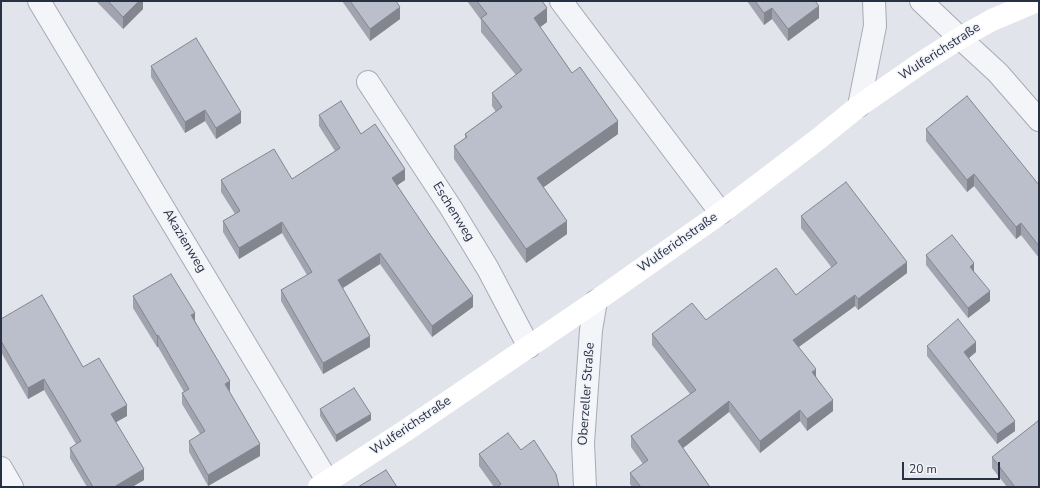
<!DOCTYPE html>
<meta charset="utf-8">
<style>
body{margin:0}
#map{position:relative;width:1040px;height:488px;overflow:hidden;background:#e1e4eb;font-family:"Nunito Sans",sans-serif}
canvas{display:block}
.frame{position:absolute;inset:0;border:2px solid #283044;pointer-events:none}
.scale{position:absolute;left:902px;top:462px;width:98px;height:18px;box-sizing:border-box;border:2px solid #283044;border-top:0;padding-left:5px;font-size:12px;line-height:14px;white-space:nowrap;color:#283044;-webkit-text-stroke:3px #f1f3f8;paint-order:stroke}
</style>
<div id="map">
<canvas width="1040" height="488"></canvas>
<div class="frame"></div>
<div class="scale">20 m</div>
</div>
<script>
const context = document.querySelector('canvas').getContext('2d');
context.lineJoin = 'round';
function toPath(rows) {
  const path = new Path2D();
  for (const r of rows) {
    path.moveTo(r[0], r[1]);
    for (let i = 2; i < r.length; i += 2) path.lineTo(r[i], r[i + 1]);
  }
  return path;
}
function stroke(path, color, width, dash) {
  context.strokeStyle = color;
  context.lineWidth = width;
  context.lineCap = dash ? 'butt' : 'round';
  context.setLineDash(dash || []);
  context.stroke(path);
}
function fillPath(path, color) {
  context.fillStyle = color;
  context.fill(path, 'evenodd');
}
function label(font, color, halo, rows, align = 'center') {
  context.font = font + ' "Nunito Sans",sans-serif';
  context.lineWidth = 3;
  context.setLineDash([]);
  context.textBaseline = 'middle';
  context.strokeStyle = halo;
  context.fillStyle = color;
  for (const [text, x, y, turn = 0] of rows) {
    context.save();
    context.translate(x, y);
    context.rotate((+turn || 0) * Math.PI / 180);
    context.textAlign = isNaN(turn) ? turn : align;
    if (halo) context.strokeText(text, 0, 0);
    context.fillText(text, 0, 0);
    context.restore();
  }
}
const minor = toPath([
 [39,1,328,482],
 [561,1,721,213],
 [960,38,998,73,1039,120],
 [368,82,451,208,488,269,529,347],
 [1,468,12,487],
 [585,487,583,443,591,330,596,301]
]);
const tertiary = toPath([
 [921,1,960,38],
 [859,106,875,26,874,1]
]);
const secondary = toPath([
 [319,487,405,431,596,301,721,213,817,140,859,106,921,63,960,38,992,20,1037,1]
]);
const wall = toPath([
 [96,1,143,1,143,9,123,29],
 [342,1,396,1,400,19,370,41],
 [467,1,542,1,547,22,540,27,572,73,618,134,543,187,567,234,526,263,454,159,454,146,465,138,465,134,496,112,492,106,492,93,516,75,481,32,481,20],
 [747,1,815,1,819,18,788,41,772,19,764,25],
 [151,66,241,123,216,139,205,121,185,133,151,77],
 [319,115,361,134,405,180,397,185,473,307,432,337,380,264,343,288,370,347,323,374,281,301,281,290,307,275,282,233,239,259,223,232,223,221,235,214,221,192,221,180,292,179,335,151,319,126],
 [926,129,1039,185,1039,258,1021,235,1016,239,974,186,967,192,926,141],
 [801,216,907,273,858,310,855,306,799,347,816,376,833,411,807,431,800,421,760,453,729,412,683,448,710,487,632,487,630,484,630,473,643,464,631,447,631,436,690,394,652,345,652,334,706,320,796,295,832,268,801,228],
 [926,255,974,272,990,301,968,318,926,265],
 [133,296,195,321,260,456,208,486,189,452,189,441,200,434,182,404,182,393,184,392,158,347,157,347,133,308],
 [1,319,83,367,127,416,116,422,144,480,132,487,87,487,70,458,70,448,76,444,44,390,28,399,1,352],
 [927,346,976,352,969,358,1015,431,997,444,927,356],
 [320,409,371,420,336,442,320,416],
 [521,450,559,487,494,487,479,466,479,454],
 [992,457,1039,487,1007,487,992,468]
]);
const shadedWall = toPath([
 [139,1,143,1,143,9,123,29,123,17],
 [819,6,819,18,788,41,788,29],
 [400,7,400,19,370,41,370,29],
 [547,8,547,22,534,32,534,18],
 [772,8,772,19,764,25,764,13],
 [2,35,2,47,1,48,1,36],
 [205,110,205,121,185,133,185,122],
 [241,112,241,123,216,139,216,128],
 [618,121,618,134,537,192,537,178],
 [405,169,405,180,392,189,392,178],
 [974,174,974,186,967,192,967,180],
 [567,221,567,234,526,263,526,249],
 [282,222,282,233,239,259,239,248],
 [1021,223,1021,235,1016,239,1016,227],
 [380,253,380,264,338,291,338,280],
 [907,262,907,273,858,310,858,299],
 [974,263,974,273,970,267],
 [990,291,990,301,968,318,968,308],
 [855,295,855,306,793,351,793,340],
 [473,296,473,307,432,337,432,326],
 [195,313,195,325,191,315],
 [158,335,158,347,157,347,157,336],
 [370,336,370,347,323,374,323,363],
 [976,342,976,352,964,362,964,352],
 [816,369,816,381,812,372],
 [44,379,44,390,28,399,28,388],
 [230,381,230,392,225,384],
 [833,400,833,411,807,431,807,419],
 [729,401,729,412,678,452,678,441],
 [127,405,127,416,111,425,111,414],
 [800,410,800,421,760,453,760,441],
 [371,414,371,420,336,442,336,435],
 [1015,421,1015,431,997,444,997,434],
 [260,444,260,456,208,486,208,475],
 [144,469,144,480,132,487,114,487]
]);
const building = toPath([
 [108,1,139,1,123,17,108,1],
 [350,1,396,1,400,7,370,29,350,1],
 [477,1,542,1,547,8,534,18,572,73,580,67,618,121,537,178,567,221,526,249,454,146,467,137,465,134,502,107,492,93,522,70,481,18,487,14,477,1],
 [755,1,815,1,819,6,788,29,772,8,764,13,755,1],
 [196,38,241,112,216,128,205,110,185,122,151,66,196,38],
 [967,96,1039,185,1039,246,1021,223,1016,227,974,174,967,180,926,129,967,96],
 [341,101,361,134,375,124,405,169,392,178,431,236,473,296,432,326,380,253,338,280,370,336,323,363,281,290,312,272,282,222,239,248,223,221,240,211,221,180,274,149,292,179,340,148,319,115,341,101],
 [846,182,907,262,858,299,855,295,793,340,816,369,812,372,833,400,807,419,800,410,760,441,729,401,678,441,710,487,641,487,630,473,648,460,631,436,696,390,652,334,692,303,706,320,776,268,796,295,837,263,801,216,846,182],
 [952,235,974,263,970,267,990,291,968,308,926,255,952,235],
 [171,274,195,313,191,315,230,381,225,384,260,444,208,475,189,441,205,431,182,393,189,389,158,335,157,336,133,296,171,274],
 [42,295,83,367,99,358,127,405,111,414,144,469,114,487,93,487,70,448,81,441,44,379,28,388,1,341,1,319,42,295],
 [958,319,976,342,964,352,1015,421,997,434,927,346,958,319],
 [354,388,371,414,336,435,320,409,354,388],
 [1038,421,1039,422,1039,487,1015,487,992,457,1038,421],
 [508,433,521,450,534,440,556,474,559,487,497,487,501,484,479,454,508,433],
 [386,470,397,487,358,487,386,470]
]);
const streetNames = [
 ["Wulferichstraße",940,52,-33],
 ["Eschenweg",453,212,58],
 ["Akazienweg",184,241,59],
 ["Wulferichstraße",678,243,-35],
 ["Oberzeller Straße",587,394,-86],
 ["Wulferichstraße",411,426,-34]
];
stroke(minor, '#a6aab6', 24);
stroke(tertiary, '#a6aab6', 24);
stroke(minor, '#f4f5f8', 22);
stroke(tertiary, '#f4f5f8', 22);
stroke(secondary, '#fff', 22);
fillPath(wall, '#a1a4af');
fillPath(shadedWall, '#83868e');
fillPath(building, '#bbbfcb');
stroke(building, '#83868e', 1);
label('13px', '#283044', '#f1f3f8', streetNames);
</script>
